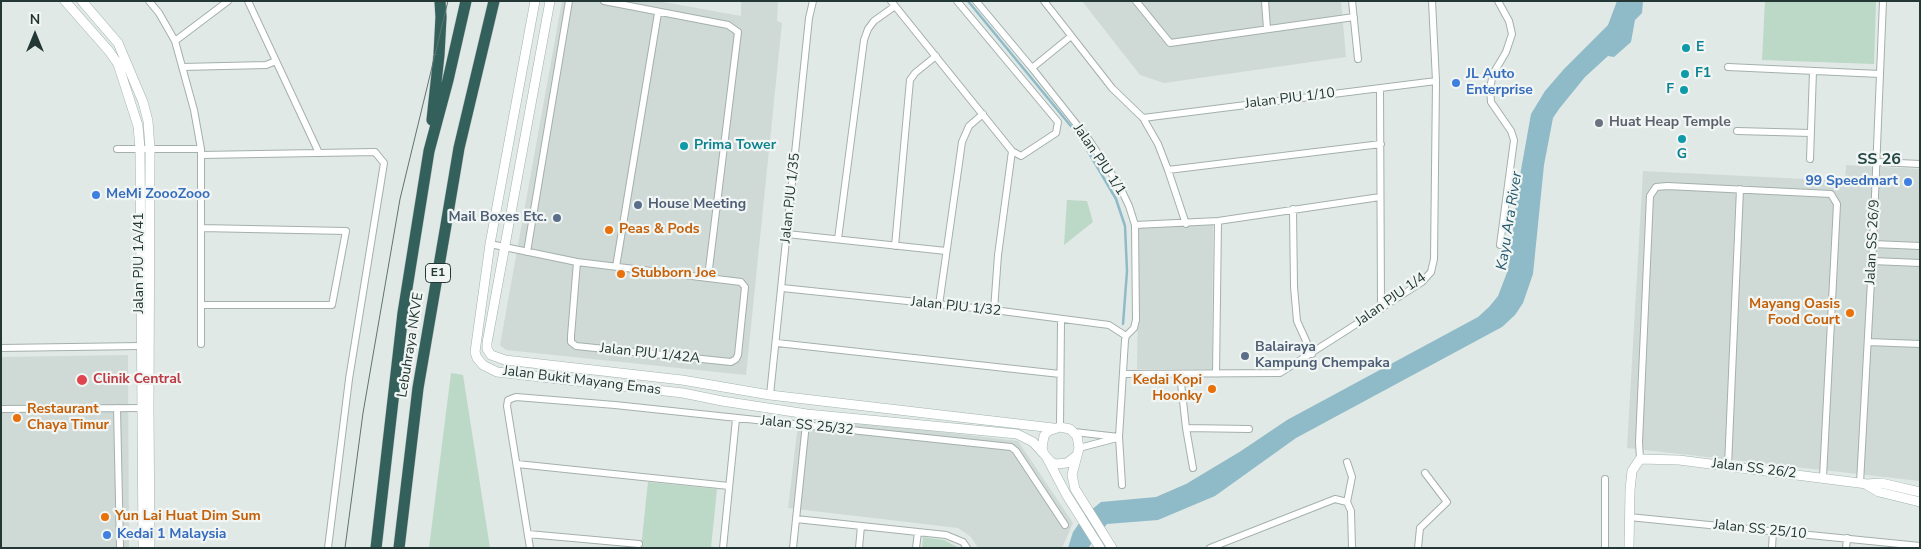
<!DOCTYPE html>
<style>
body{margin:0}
#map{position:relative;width:1921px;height:549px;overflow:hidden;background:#e1e9e6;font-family:"Nunito Sans",sans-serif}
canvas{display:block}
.frame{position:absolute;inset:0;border:2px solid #233834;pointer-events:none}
.north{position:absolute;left:10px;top:10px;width:50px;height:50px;-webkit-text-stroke:4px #f1f6f4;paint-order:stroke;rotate:0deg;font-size:14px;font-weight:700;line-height:20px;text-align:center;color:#233834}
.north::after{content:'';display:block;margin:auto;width:18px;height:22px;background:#233834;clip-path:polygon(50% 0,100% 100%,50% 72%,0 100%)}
</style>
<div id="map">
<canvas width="1921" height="549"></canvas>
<div class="frame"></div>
<div class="north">N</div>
</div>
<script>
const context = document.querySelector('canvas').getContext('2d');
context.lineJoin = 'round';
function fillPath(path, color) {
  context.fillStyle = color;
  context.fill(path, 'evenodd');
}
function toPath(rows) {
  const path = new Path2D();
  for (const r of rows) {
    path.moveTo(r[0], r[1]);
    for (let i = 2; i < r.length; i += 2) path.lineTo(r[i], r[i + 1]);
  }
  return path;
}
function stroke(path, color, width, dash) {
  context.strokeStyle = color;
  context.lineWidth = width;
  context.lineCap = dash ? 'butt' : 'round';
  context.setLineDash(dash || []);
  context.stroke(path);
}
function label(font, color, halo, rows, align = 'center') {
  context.font = font + ' "Nunito Sans",sans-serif';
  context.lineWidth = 4.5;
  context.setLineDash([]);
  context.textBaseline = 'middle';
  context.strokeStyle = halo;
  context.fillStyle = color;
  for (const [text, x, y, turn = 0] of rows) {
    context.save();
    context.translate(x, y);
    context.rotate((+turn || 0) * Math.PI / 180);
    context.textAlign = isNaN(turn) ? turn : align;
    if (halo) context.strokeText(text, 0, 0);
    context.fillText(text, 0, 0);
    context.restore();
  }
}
const built = toPath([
 [562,1,658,1,741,16,741,1,778,1,777,21,782,23,746,375,506,350,500,345],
 [1082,1,1341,1,1346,57,1164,83,1140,75],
 [1846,165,1920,169,1920,481,1627,448,1643,171,1845,181],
 [1213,225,1212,369,1137,369,1139,228],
 [128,355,129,548,1,548,1,357],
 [799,415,1018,441,1073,523,1062,548,978,548,971,537,958,528,788,508]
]);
const green = toPath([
 [1765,1,1876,1,1874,64,1762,60],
 [1067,200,1087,201,1093,222,1064,245],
 [451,373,463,375,490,548,429,548],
 [648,482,717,489,711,548,641,548],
 [923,537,944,540,959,548,922,548]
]);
const water = toPath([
 [1617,1,1643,1,1642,13,1635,20,1631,42,1614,57,1608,56,1585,77,1559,109,1553,118,1544,165,1533,274,1523,303,1515,315,1502,327,1296,438,1215,496,1158,520,1107,524,1088,548,1068,548,1073,532,1085,515,1101,502,1156,497,1186,484,1241,451,1287,420,1478,317,1489,307,1498,296,1508,270,1519,181,1531,114,1545,91,1564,69,1608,25]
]);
const stream = toPath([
 [968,1,1079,136,1116,199,1125,226,1127,271,1123,324]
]);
const street = toPath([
 [149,1,159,13,175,41,194,110,201,149,201,344],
 [248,1,319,153],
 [604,1,728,25,738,32,708,277],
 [891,1,1012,151,1021,156,1056,133,1058,122,957,1],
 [976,1,1032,68,1089,140,1119,185,1129,206,1135,225,1136,320,1134,328,1126,336,1125,340,1119,437,1122,485],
 [1044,1,1112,88,1143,118,1158,144,1168,170,1186,224],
 [1136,1,1170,43,1354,17],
 [1265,1,1267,29],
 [1352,1,1358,59],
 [1498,1,1509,21,1512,34,1506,52,1493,74,1490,88,1491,102,1511,131,1514,140,1500,245],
 [175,41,228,1],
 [182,67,266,65,276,61],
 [1728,67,1880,74],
 [1032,68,1070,37],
 [1380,88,1381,309],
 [1143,118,1436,81],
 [1737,131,1811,133],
 [117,149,201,149],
 [201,155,375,152,384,163,349,379,328,548],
 [1810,159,1813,71],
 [1877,162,1920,164],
 [1168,170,1381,144],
 [1293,209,1294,287,1297,321,1312,354],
 [1135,225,1218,221,1380,197],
 [201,228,346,231,332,305,201,305],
 [787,234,946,251],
 [838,239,864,40,868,29,874,21,895,6],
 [490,244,577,262,741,282,745,287,738,355,736,359,731,362,576,346,571,342,571,336,577,262],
 [1873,244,1920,246],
 [895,246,910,80,915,73,936,56],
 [527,252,569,1],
 [1872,261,1920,263],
 [616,267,658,13],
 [782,288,994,310,1109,325,1126,336],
 [939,305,962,142,969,126,983,114],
 [994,310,998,255,1012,151],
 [1868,342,1920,344],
 [777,343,1060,374],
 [1,348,141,346],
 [1123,374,1280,373,1422,282,1431,272,1434,259,1436,81,1432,1],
 [1180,374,1186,428,1193,468],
 [1216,374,1218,221],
 [770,395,809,18,813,1],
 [117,408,120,548],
 [1,409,145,408],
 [1060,427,1061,320],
 [1186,428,1249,429],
 [1074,432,1119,437],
 [1079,448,1117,438],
 [1640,459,1639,442,1650,196,1656,187,1667,186,1831,194,1837,204,1823,477],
 [1347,462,1352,477,1347,502],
 [517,464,729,486],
 [1728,466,1740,189],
 [1605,479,1605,548],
 [1860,483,1873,244,1883,1],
 [1629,517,1920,546],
 [796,519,946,535,963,542,967,548],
 [528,534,639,544],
 [530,548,507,406,508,400,516,397,615,405,1011,447,1016,451,1065,525],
 [723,548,736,419],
 [793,548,807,414],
 [859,548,861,526],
 [916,548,918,532],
 [1210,548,1335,499,1347,502,1351,511,1352,548],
 [1418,548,1420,528,1447,502,1425,473],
 [1772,548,1773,531],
 [1846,548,1847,538]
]);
const secondary = toPath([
 [65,1,109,51,118,64,138,126,140,149,143,548],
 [82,1,118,43,143,102,148,121,150,149,149,408,150,548],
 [535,1,490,244,475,352,477,358,483,365,497,372,683,393,722,401,807,414,1017,434,1033,442,1044,454],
 [550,1,487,343,487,349,491,355,505,360,682,380,770,395,1053,428],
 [1076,456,1067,463,1056,464,1051,462,1044,454,1042,448,1044,436,1048,431,1060,427,1070,429,1077,436,1079,448,1072,475,1075,489,1112,548],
 [1047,458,1066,494,1100,548],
 [1867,485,1879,492,1920,502],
 [1629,548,1630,490,1632,471,1640,459,1679,460,1867,484,1881,483,1920,492]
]);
const highway = toPath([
 [432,120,439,55,441,17,440,1],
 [376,548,403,313,429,151,448,80,466,1],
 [399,548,418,388,446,225,459,148,494,1]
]);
const tram = toPath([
 [345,548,363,413,400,199,448,1]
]);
const markers = [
 [1686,48,5,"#0f9aa8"],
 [1685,74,5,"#0f9aa8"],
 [1456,83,5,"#3f7fe0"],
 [1684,90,5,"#0f9aa8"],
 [1599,123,5,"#6b7280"],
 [1682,139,5,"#0f9aa8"],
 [684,146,5,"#0f9aa8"],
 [1908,182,5,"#3f7fe0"],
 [96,195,5,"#3f7fe0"],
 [638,205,5,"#5c6f8a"],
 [557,218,5,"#5c6f8a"],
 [609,230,5,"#e8710a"],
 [621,274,5,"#e8710a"],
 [1850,313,5,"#e8710a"],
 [1245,356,5,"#5c6f8a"],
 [82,380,6,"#e0444e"],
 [1212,389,5,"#e8710a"],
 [17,418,5,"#e8710a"],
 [105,517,5,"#e8710a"],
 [107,535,5,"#3f7fe0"]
];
const shields = [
 [438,273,25]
];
const shieldNames = [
 ["E1",438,273]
];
const cultureNames = [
 ["E",1696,48],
 ["F1",1695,74],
 ["F",1674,90,"right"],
 ["Prima Tower",694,146],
 ["G",1682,155,"center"]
];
const shopNames = [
 ["JL Auto",1466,75],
 ["Enterprise",1466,91],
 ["99 Speedmart",1898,182,"right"],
 ["MeMi ZoooZooo",106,195],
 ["Kedai 1 Malaysia",117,535]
];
const streetNames = [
 ["Jalan PJU 1/10",1290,99,-7],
 ["Jalan PJU 1/1",1099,160,56],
 ["Jalan PJU 1/35",791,198,-84],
 ["Jalan SS 26/9",1873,242,-87],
 ["Jalan PJU 1A/41",140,263,-90],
 ["Jalan PJU 1/4",1391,300,-35],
 ["Jalan PJU 1/32",956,307,6],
 ["Lebuhraya NKVE",411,345,-81],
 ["Jalan PJU 1/42A",650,354,6],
 ["Jalan Bukit Mayang Emas",582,381,7],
 ["Jalan SS 25/32",807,426,6],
 ["Jalan SS 26/2",1754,469,7],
 ["Jalan SS 25/10",1760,530,6]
];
const worshipNames = [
 ["Huat Heap Temple",1609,123]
];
const serviceNames = [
 ["House Meeting",648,205],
 ["Mail Boxes Etc.",547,218,"right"],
 ["Balairaya",1255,348],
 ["Kampung Chempaka",1255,364]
];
const foodNames = [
 ["Peas & Pods",619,230],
 ["Stubborn Joe",631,274],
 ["Mayang Oasis",1840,305,"right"],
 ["Food Court",1840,321,"right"],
 ["Kedai Kopi",1202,381,"right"],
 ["Hoonky",1202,397,"right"],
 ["Restaurant",27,410],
 ["Chaya Timur",27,426],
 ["Yun Lai Huat Dim Sum",115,517]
];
const healthNames = [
 ["Clinik Central",93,380]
];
const waterNames = [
 ["Kayu Ara River",1510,221,-81]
];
const quarterNames = [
 ["SS 26",1879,160]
];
fillPath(built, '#cfd9d5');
fillPath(green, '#bcd8c6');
fillPath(water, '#8fbac8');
stroke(stream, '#8fbac8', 2.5);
stroke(street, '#a4b0ad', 8);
stroke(secondary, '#a1b4af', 10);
stroke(highway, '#bdc3c2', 12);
stroke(street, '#fff', 6);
stroke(secondary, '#fff', 9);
stroke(highway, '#33605b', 11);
stroke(tram, '#5e7370', 1);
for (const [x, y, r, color] of markers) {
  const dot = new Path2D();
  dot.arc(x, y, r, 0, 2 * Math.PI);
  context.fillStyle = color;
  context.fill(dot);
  stroke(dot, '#f1f6f4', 2);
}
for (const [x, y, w] of shields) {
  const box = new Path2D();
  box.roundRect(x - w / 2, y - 9.5, w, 19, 4);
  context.fillStyle = '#f1f6f4';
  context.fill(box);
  stroke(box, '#233834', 1);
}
label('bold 12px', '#233834', null, shieldNames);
label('bold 14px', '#0d838f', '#f1f6f4', cultureNames, 'left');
label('bold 14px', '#366cbe', '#f1f6f4', shopNames, 'left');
label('14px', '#233834', '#f1f6f4', streetNames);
label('bold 14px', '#5b616d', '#f1f6f4', worshipNames, 'left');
label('bold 14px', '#4e5e75', '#f1f6f4', serviceNames, 'left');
label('bold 14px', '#c56008', '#f1f6f4', foodNames, 'left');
label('bold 14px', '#be3a42', '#f1f6f4', healthNames, 'left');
label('italic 15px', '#25596c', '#f1f6f4', waterNames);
label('bold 16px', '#224742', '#f1f6f4', quarterNames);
</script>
